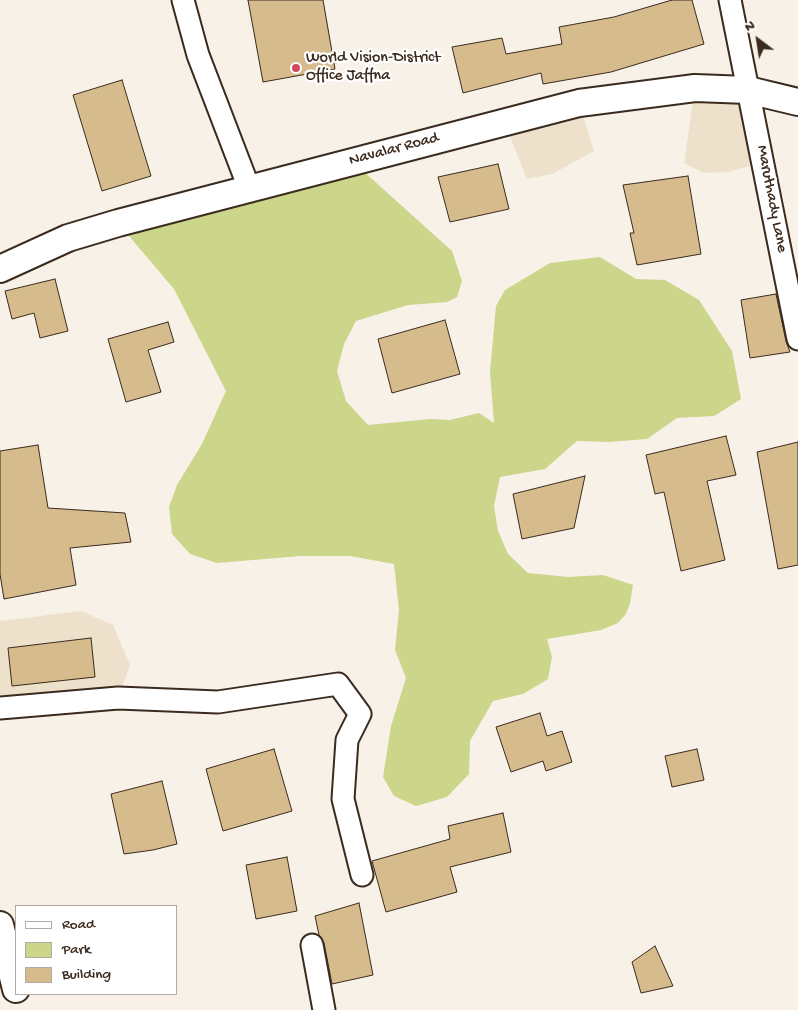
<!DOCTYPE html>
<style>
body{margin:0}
#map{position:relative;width:798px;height:1010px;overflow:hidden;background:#f7f1e8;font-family:"Gochi Hand",sans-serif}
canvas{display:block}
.legend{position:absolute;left:15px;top:905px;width:162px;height:90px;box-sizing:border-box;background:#fff;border:1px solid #b1aaa5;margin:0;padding:6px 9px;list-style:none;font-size:15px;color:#3b2a1e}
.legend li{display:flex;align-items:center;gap:10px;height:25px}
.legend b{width:25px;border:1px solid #b1aaa5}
.north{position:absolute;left:733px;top:15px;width:50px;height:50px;-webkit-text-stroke:4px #fff;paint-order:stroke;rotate:329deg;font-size:14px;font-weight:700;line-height:20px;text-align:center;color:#3b2a1e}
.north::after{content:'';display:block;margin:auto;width:18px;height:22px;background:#3b2a1e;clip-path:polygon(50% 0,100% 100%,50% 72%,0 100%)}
</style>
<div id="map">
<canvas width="798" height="1010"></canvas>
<ul class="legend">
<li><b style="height:6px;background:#fff"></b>Road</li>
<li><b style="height:14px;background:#cbd68a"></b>Park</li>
<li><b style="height:14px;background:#d6bb8c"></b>Building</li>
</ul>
<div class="north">N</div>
</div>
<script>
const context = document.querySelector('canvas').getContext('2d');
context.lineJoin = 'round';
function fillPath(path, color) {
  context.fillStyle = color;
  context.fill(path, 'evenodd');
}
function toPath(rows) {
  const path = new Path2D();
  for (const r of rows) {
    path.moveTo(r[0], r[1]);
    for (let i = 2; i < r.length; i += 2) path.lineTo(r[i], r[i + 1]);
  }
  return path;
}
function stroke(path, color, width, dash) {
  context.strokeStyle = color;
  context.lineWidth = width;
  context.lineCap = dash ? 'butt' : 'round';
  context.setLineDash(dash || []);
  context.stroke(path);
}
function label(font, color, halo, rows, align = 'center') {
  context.font = font + ' "Gochi Hand",sans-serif';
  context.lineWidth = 4.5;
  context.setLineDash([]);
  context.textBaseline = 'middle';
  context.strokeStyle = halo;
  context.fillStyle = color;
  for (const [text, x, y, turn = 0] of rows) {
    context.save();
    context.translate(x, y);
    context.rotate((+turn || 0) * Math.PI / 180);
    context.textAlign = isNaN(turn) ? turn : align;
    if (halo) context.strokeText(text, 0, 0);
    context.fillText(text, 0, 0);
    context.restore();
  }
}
const built = toPath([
 [695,88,748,90,764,162,728,172,703,173,684,163],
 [579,103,594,151,552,174,527,179,504,121],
 [81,611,113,625,130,665,118,698,0,708,0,621]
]);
const green = toPath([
 [352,161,452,251,462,281,457,297,447,302,408,305,356,321,344,344,337,371,346,401,368,425,431,419,450,420,479,413,494,423,490,372,496,306,505,290,550,263,600,257,636,279,665,280,699,300,732,351,741,399,714,416,677,418,647,439,609,442,577,441,545,469,500,477,494,506,498,531,508,554,528,573,568,577,603,575,633,585,630,603,626,614,618,623,601,630,547,639,552,657,548,679,523,694,493,701,470,741,469,774,447,797,416,806,394,796,383,777,391,726,406,678,395,650,399,610,394,564,350,556,300,556,217,563,190,554,172,534,169,507,177,485,202,444,226,391,174,289,118,223]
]);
const building = toPath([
 [248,0,323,0,335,69,263,82,248,0],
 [672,0,692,0,704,44,611,72,543,84,541,73,463,93,452,47,502,38,506,54,562,44,559,27,614,17,672,0],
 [122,80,151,176,102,191,73,95,122,80],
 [498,164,509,209,450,222,438,177,498,164],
 [688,176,701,254,637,265,630,233,634,233,623,185,688,176],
 [55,279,68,331,40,338,34,313,12,319,5,291,55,279],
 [776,294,786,341,790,352,750,358,741,300,776,294],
 [445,320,460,374,392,393,378,339,445,320],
 [168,322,174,342,148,350,161,392,126,402,108,339,168,322],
 [726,436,736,475,707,481,725,560,681,571,664,492,655,494,646,455,726,436],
 [798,442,798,565,778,569,757,452,798,442],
 [38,445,48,508,125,513,131,542,70,548,76,585,4,599,0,574,0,451,38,445],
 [585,476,574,528,522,539,513,494,585,476],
 [91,638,95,677,12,686,8,648,91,638],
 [540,713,547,736,562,731,572,762,546,771,543,761,511,772,496,727,540,713],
 [274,749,292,811,223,831,206,769,274,749],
 [697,749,704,780,672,787,665,756,697,749],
 [162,781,177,844,153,850,124,854,111,794,162,781],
 [503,813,511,852,450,867,457,892,386,912,372,861,450,839,448,826,503,813],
 [287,857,297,911,256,919,246,865,287,857],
 [359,903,373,975,332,984,324,943,319,935,315,916,359,903],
 [655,946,673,986,641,993,632,962,655,946]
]);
const minor = toPath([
 [183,0,198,55,249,188],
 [730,0,798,339],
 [0,708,118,698,218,702,338,684,360,714,347,740,343,799,362,875],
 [312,945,324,1010]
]);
const tertiary = toPath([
 [0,269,68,238,118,223,579,103,695,88,748,90,798,102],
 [0,925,16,989]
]);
const markers = [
 [296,68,5,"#d1495b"]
];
const poiNames = [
 ["World Vision-District",306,59],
 ["Office Jaffna",306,77]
];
const streetNames = [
 ["Navalar Road",394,150,-15],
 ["Maruthady Lane",771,199,79]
];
fillPath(built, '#ede1cc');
fillPath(green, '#cbd68a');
fillPath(building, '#d6bb8c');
stroke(building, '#3b2a1e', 1);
stroke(minor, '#3b2a1e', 25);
stroke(tertiary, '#3b2a1e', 30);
stroke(minor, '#fff', 21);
stroke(tertiary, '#fff', 26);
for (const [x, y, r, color] of markers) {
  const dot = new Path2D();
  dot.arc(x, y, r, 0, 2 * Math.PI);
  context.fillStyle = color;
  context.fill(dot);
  stroke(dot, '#fff', 2);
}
label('16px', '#3b2a1e', '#fff', poiNames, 'left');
label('16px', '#3b2a1e', '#fff', streetNames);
</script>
